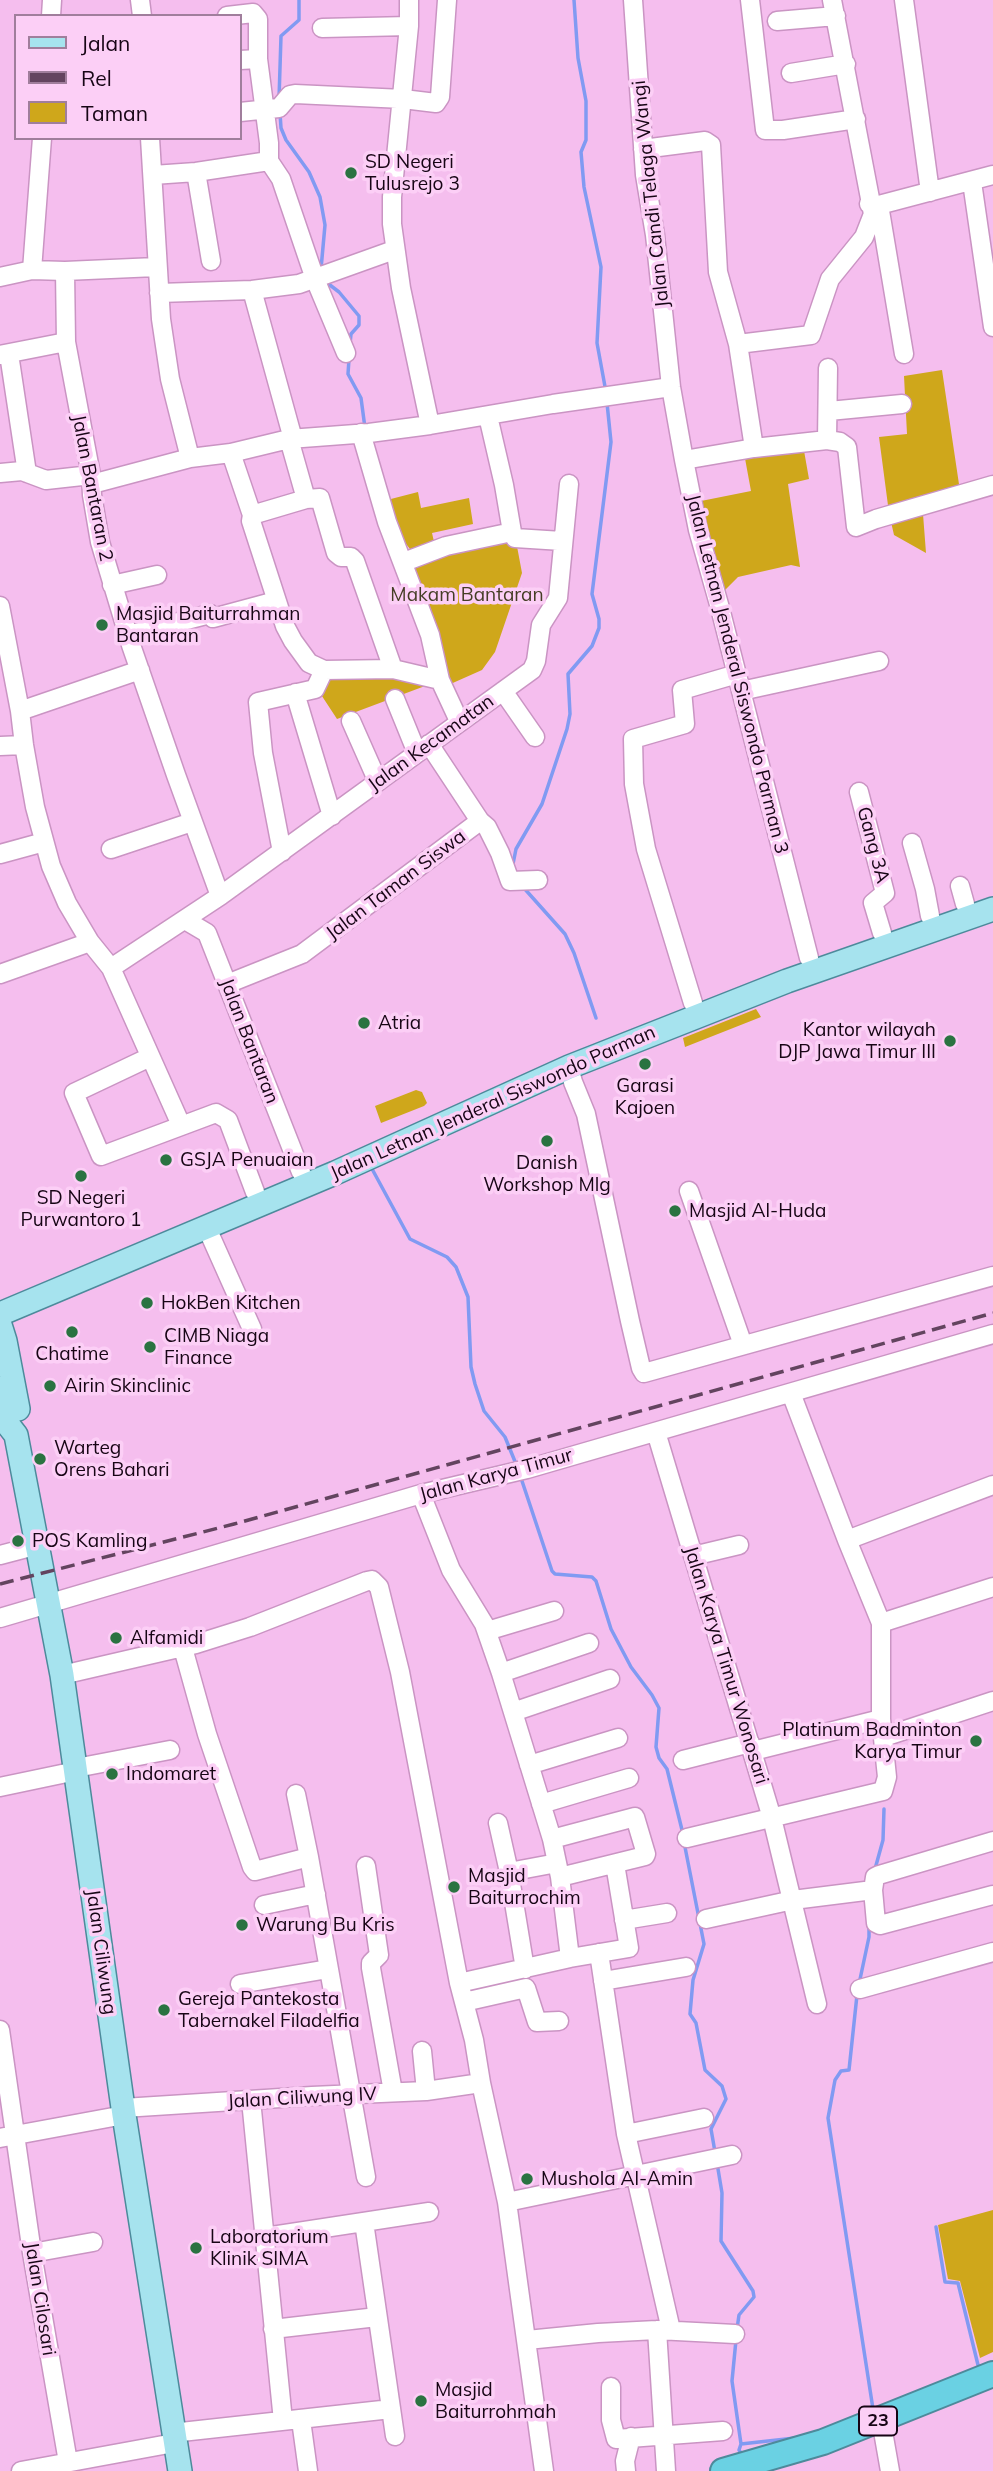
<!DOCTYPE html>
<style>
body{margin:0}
#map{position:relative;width:993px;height:2471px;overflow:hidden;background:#f5beee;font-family:Mulish,sans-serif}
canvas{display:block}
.legend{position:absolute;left:14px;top:14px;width:228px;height:126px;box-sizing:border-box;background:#fccff6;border:2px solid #a07e9c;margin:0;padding:9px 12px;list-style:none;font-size:21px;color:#170515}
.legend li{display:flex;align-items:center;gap:14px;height:35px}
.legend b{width:35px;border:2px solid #a07e9c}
</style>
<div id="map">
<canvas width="993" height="2471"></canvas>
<ul class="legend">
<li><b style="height:9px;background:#a6e3ee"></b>Jalan</li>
<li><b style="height:9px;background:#63445f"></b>Rel</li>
<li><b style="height:19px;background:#cfa71b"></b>Taman</li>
</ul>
</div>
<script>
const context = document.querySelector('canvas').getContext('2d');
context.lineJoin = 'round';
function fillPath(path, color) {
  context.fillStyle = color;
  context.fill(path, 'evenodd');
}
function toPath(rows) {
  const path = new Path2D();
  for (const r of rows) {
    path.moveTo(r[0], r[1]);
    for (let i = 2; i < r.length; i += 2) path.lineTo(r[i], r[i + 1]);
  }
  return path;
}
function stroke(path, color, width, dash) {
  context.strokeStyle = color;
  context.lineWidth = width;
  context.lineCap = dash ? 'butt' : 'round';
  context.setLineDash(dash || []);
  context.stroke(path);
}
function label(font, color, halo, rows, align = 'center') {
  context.font = font + ' Mulish,sans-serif';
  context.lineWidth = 7;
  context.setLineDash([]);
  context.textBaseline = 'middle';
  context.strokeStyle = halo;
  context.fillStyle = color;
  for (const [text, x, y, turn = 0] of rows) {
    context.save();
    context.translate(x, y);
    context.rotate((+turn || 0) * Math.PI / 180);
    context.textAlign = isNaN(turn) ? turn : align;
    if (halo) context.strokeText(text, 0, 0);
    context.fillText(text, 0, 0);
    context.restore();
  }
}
const green = toPath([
 [942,370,960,491,922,501,926,553,894,535,889,513,879,437,907,434,904,376],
 [803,445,809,479,788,484,800,567,791,565,738,577,724,591,701,501,751,491,744,453],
 [418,492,421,508,469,498,473,524,432,533,435,546,413,553,400,536,387,500],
 [516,541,522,573,495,652,482,670,446,686,410,567,464,549],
 [378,673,433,683,337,719,318,690,328,678],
 [756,1009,761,1017,685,1047,683,1038],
 [416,1090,422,1092,427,1103,424,1106,381,1123,375,1106],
 [993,2210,993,2352,980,2358,960,2281,948,2279,938,2225]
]);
const stream = toPath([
 [574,0,578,58,586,101,586,140,581,152,584,187,601,267,597,343,606,392],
 [279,99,281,36,299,20,299,0],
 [280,113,281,128,286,140,309,172,320,197,325,225,321,269],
 [326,282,339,292,359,316,359,325,351,334,350,344],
 [349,359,348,374,361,398,365,428],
 [513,864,516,849,542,804,567,729,570,714,568,674,592,646,599,628,599,619,592,594,611,442,607,403],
 [523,887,565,934,574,953,596,1018],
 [371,1167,410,1239,447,1257,456,1267,468,1297,471,1367,475,1384,484,1411,505,1437,516,1464],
 [520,1475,552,1571,555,1574,592,1577,596,1581,611,1629,631,1667,652,1695,659,1708,656,1747,659,1758,667,1769,683,1834],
 [684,1842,704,1944,693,1980,690,2014,696,2023,705,2070,722,2086,726,2099,711,2129,715,2152],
 [875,1869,883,1840,884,1809],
 [859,1984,869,1937,869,1923],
 [857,1995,849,2070,841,2071,835,2080,828,2118,873,2409,871,2410],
 [717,2163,722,2193,721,2241,753,2291,754,2297,739,2315,737,2329],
 [936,2227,945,2282,958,2283,978,2365],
 [736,2340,732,2381,741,2444,739,2450,743,2456],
 [741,2444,795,2438]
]);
const minor = toPath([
 [140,0,142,16],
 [409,0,409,26,392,197,392,224,401,288,430,425],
 [633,0,645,175,655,235,671,387,684,460,698,530,720,608,809,958],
 [750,0,765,130,783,130,856,119],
 [904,0,930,192],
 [51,16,52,0],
 [227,16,253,13,258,19,258,59,269,143,269,161,281,179,315,279,346,353],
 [777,21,836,16],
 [322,28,409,26],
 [240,60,258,59],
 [791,73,846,64],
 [240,112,279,108,290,95,295,94,403,99,436,103,440,97,447,0],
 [150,138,161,319,170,379,190,458],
 [643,149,705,141,711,145,718,272,738,344,754,448],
 [196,172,211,261],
 [153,175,196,172,269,161],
 [972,182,993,327],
 [869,204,879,205,993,175],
 [879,205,904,354],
 [32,270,42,138],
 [65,271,66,342,91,475,92,495,100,542,131,645,176,775,220,896],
 [0,277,32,270,65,271,156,267],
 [252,290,293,439],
 [159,293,252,290,299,284,394,250],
 [738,344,811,335,830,279,864,237,873,214,832,0],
 [9,354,27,473],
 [0,355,66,342],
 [829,411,902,404],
 [488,416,504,485,512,532],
 [361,433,387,522,430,635,440,680],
 [289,439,306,499],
 [827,440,828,368],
 [231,453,252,515],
 [684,460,754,448,827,440,840,442,847,447,856,527,876,519,993,485],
 [0,473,22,471,46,480,91,475],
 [92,484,190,458,231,453,289,439,369,433,430,425,553,404,671,387],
 [404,562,446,546,512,532,515,538,562,541],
 [112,585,157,575],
 [0,606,20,711,24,745,35,807,51,866,67,903,90,942,111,968,181,1125],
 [128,635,210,614,213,618,276,601],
 [393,669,355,561,351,557,341,557,336,553,320,498,306,499,252,515,251,521,285,626,293,641,309,663,324,670,393,669,440,680,459,721],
 [503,691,535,737],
 [741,691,879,661],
 [295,693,332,816],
 [395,699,417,753],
 [20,711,140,670],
 [351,721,378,782],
 [0,746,24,745],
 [859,792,885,893,873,903,882,933],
 [480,821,487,827,500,853,510,881,538,880],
 [912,843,925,889,930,916],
 [111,849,192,822],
 [282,852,263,753,258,702,315,689,324,670],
 [0,854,44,842],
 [960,886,965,904],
 [185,920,207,933,301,1172],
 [111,968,220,896,532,670,536,661,541,625,558,598,569,484],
 [0,974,90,942],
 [227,984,302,954,480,821,429,744],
 [693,1003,646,849,634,784,633,739,685,724,682,690,737,674],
 [150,1057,74,1093,101,1156,216,1113,228,1120,255,1192],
 [569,1067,573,1082,586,1114,630,1321,641,1368,644,1373,993,1276],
 [689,1191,743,1345],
 [206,1226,252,1329],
 [791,1393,847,1540],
 [656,1432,772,1818,817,2004],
 [993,1485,847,1540,881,1623,993,1587],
 [421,1494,451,1570,484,1624,501,1673,552,1839,560,1877,570,1958,629,1948,615,1864],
 [0,1555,38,1545],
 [693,1556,739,1545],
 [0,1618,421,1494,527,1469,993,1334],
 [487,1631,554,1611],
 [183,1648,207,1734,252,1867,255,1871,309,1857,366,2177],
 [501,1673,589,1643],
 [62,1675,196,1644,250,1627,367,1581,372,1580,379,1587,400,1672,459,1983,474,2040,481,2083,507,2202,544,2471],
 [513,1712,610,1679],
 [884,1737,993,1701],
 [753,1751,881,1719],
 [683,1760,750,1743],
 [529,1765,618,1738],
 [76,1768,170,1750],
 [0,1787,76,1771],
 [296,1794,309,1857],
 [541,1804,629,1778],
 [498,1823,509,1872,525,1969],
 [687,1838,883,1791,887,1777,881,1719,881,1623],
 [552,1839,635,1817,646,1854,645,1856,560,1877],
 [366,1866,379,1955,371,1963,371,1968,393,2092],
 [509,1872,557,1863],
 [873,1890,876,1923,880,1925,993,1895],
 [264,1905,316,1894],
 [706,1919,793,1900,873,1890,875,1877,879,1875,993,1841],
 [624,1920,667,1913],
 [599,1953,626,2134,671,2330],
 [603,1981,686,1967],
 [459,1983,570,1958],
 [240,1984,328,1969],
 [860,1989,993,1952],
 [464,2002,526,1988,537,2022,559,2021],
 [0,2030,32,2253,68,2462],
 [422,2051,426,2091],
 [251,2100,283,2421],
 [123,2108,312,2096,426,2091,481,2083],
 [626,2134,704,2118],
 [0,2138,124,2115],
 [507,2202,732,2155],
 [364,2222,395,2436],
 [265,2237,429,2212],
 [32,2253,93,2242],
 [273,2329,377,2317],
 [657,2330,666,2471],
 [527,2340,598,2333,657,2330,735,2334],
 [611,2387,611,2420,616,2439,723,2431],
 [301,2420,308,2471],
 [881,2420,890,2471],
 [172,2433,391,2409],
 [21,2471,174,2443],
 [626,2471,625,2461,631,2437]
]);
const major = toPath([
 [0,1314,335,1173,569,1067,787,981,993,909],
 [0,1325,5,1341,18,1409],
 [0,1389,9,1426,16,1435,62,1675,124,2115,180,2471]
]);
const highway = toPath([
 [723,2471,823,2442,993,2374]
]);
const rail = toPath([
 [0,1584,234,1524,993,1313]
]);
const markers = [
 [351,173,7,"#2a7341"],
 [102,625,7,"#2a7341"],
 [364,1023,7,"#2a7341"],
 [950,1041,7,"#2a7341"],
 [645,1064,7,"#2a7341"],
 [547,1141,7,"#2a7341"],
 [166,1160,7,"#2a7341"],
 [81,1176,7,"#2a7341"],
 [675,1211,7,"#2a7341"],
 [147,1303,7,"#2a7341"],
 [72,1332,7,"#2a7341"],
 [150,1347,7,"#2a7341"],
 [50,1386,7,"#2a7341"],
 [40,1459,7,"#2a7341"],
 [18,1541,7,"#2a7341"],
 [116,1638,7,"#2a7341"],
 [976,1741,7,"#2a7341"],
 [112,1774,7,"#2a7341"],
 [454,1887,7,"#2a7341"],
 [242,1925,7,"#2a7341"],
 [164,2010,7,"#2a7341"],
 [527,2179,7,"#2a7341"],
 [196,2248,7,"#2a7341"],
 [421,2401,7,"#2a7341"]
];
const shields = [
 [878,2421,38]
];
const shieldNames = [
 ["23",878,2421]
];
const poiNames = [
 ["SD Negeri",365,162],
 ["Tulusrejo 3",365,184],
 ["Masjid Baiturrahman",116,614],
 ["Bantaran",116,636],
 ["Atria",378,1023],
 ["Kantor wilayah",936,1030,"right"],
 ["DJP Jawa Timur III",936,1052,"right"],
 ["Garasi",645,1086,"center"],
 ["Kajoen",645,1108,"center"],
 ["GSJA Penuaian",180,1160],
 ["Danish",547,1163,"center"],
 ["Workshop Mlg",547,1185,"center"],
 ["SD Negeri",81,1198,"center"],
 ["Purwantoro 1",81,1220,"center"],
 ["Masjid Al-Huda",689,1211],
 ["HokBen Kitchen",161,1303],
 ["CIMB Niaga",164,1336],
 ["Finance",164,1358],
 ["Chatime",72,1354,"center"],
 ["Airin Skinclinic",64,1386],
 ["Warteg",54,1448],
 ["Orens Bahari",54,1470],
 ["POS Kamling",32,1541],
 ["Alfamidi",130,1638],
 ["Platinum Badminton",962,1730,"right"],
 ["Karya Timur",962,1752,"right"],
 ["Indomaret",126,1774],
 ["Masjid",468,1876],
 ["Baiturrochim",468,1898],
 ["Warung Bu Kris",256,1925],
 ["Gereja Pantekosta",178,1999],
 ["Tabernakel Filadelfia",178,2021],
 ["Mushola Al-Amin",541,2179],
 ["Laboratorium",210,2237],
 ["Klinik SIMA",210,2259],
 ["Masjid",435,2390],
 ["Baiturrohmah",435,2412]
];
const streetNames = [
 ["Jalan Candi Telaga Wangi",651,194,-96],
 ["Jalan Bantaran 2",92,488,79],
 ["Jalan Letnan Jenderal Siswondo Parman 3",737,674,76],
 ["Jalan Kecamatan",431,743,-36],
 ["Gang 3A",873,845,75],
 ["Jalan Taman Siswa",396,885,-37],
 ["Jalan Bantaran",249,1041,69],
 ["Jalan Letnan Jenderal Siswondo Parman",493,1103,-24],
 ["Jalan Karya Timur",496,1475,-15],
 ["Jalan Karya Timur Wonosari",726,1665,73],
 ["Jalan Ciliwung",101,1952,82],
 ["Jalan Ciliwung IV",302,2098,-3],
 ["Jalan Cilosari",40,2299,81]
];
const parkNames = [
 ["Makam Bantaran",467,595]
];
fillPath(green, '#cfa71b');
stroke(stream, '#819af2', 3.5);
stroke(minor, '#ca94c3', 21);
stroke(major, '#4d8a9b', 26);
stroke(highway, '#4d8a9b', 28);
stroke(minor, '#fff', 18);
stroke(major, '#a6e3ee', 23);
stroke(highway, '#6ad1e3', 24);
stroke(rail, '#63445f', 3.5, [14, 7]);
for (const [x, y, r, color] of markers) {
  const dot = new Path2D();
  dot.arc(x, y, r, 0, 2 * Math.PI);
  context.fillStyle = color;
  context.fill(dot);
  stroke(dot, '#fccff6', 2.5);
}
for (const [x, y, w] of shields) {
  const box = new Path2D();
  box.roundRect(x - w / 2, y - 14.5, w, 29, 5);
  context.fillStyle = '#fccff6';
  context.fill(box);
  stroke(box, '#170515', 2);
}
label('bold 18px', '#170515', null, shieldNames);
label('19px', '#170515', '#fccff6', poiNames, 'left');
label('19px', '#170515', '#fccff6', streetNames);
label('19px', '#453d25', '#fccff6', parkNames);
</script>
